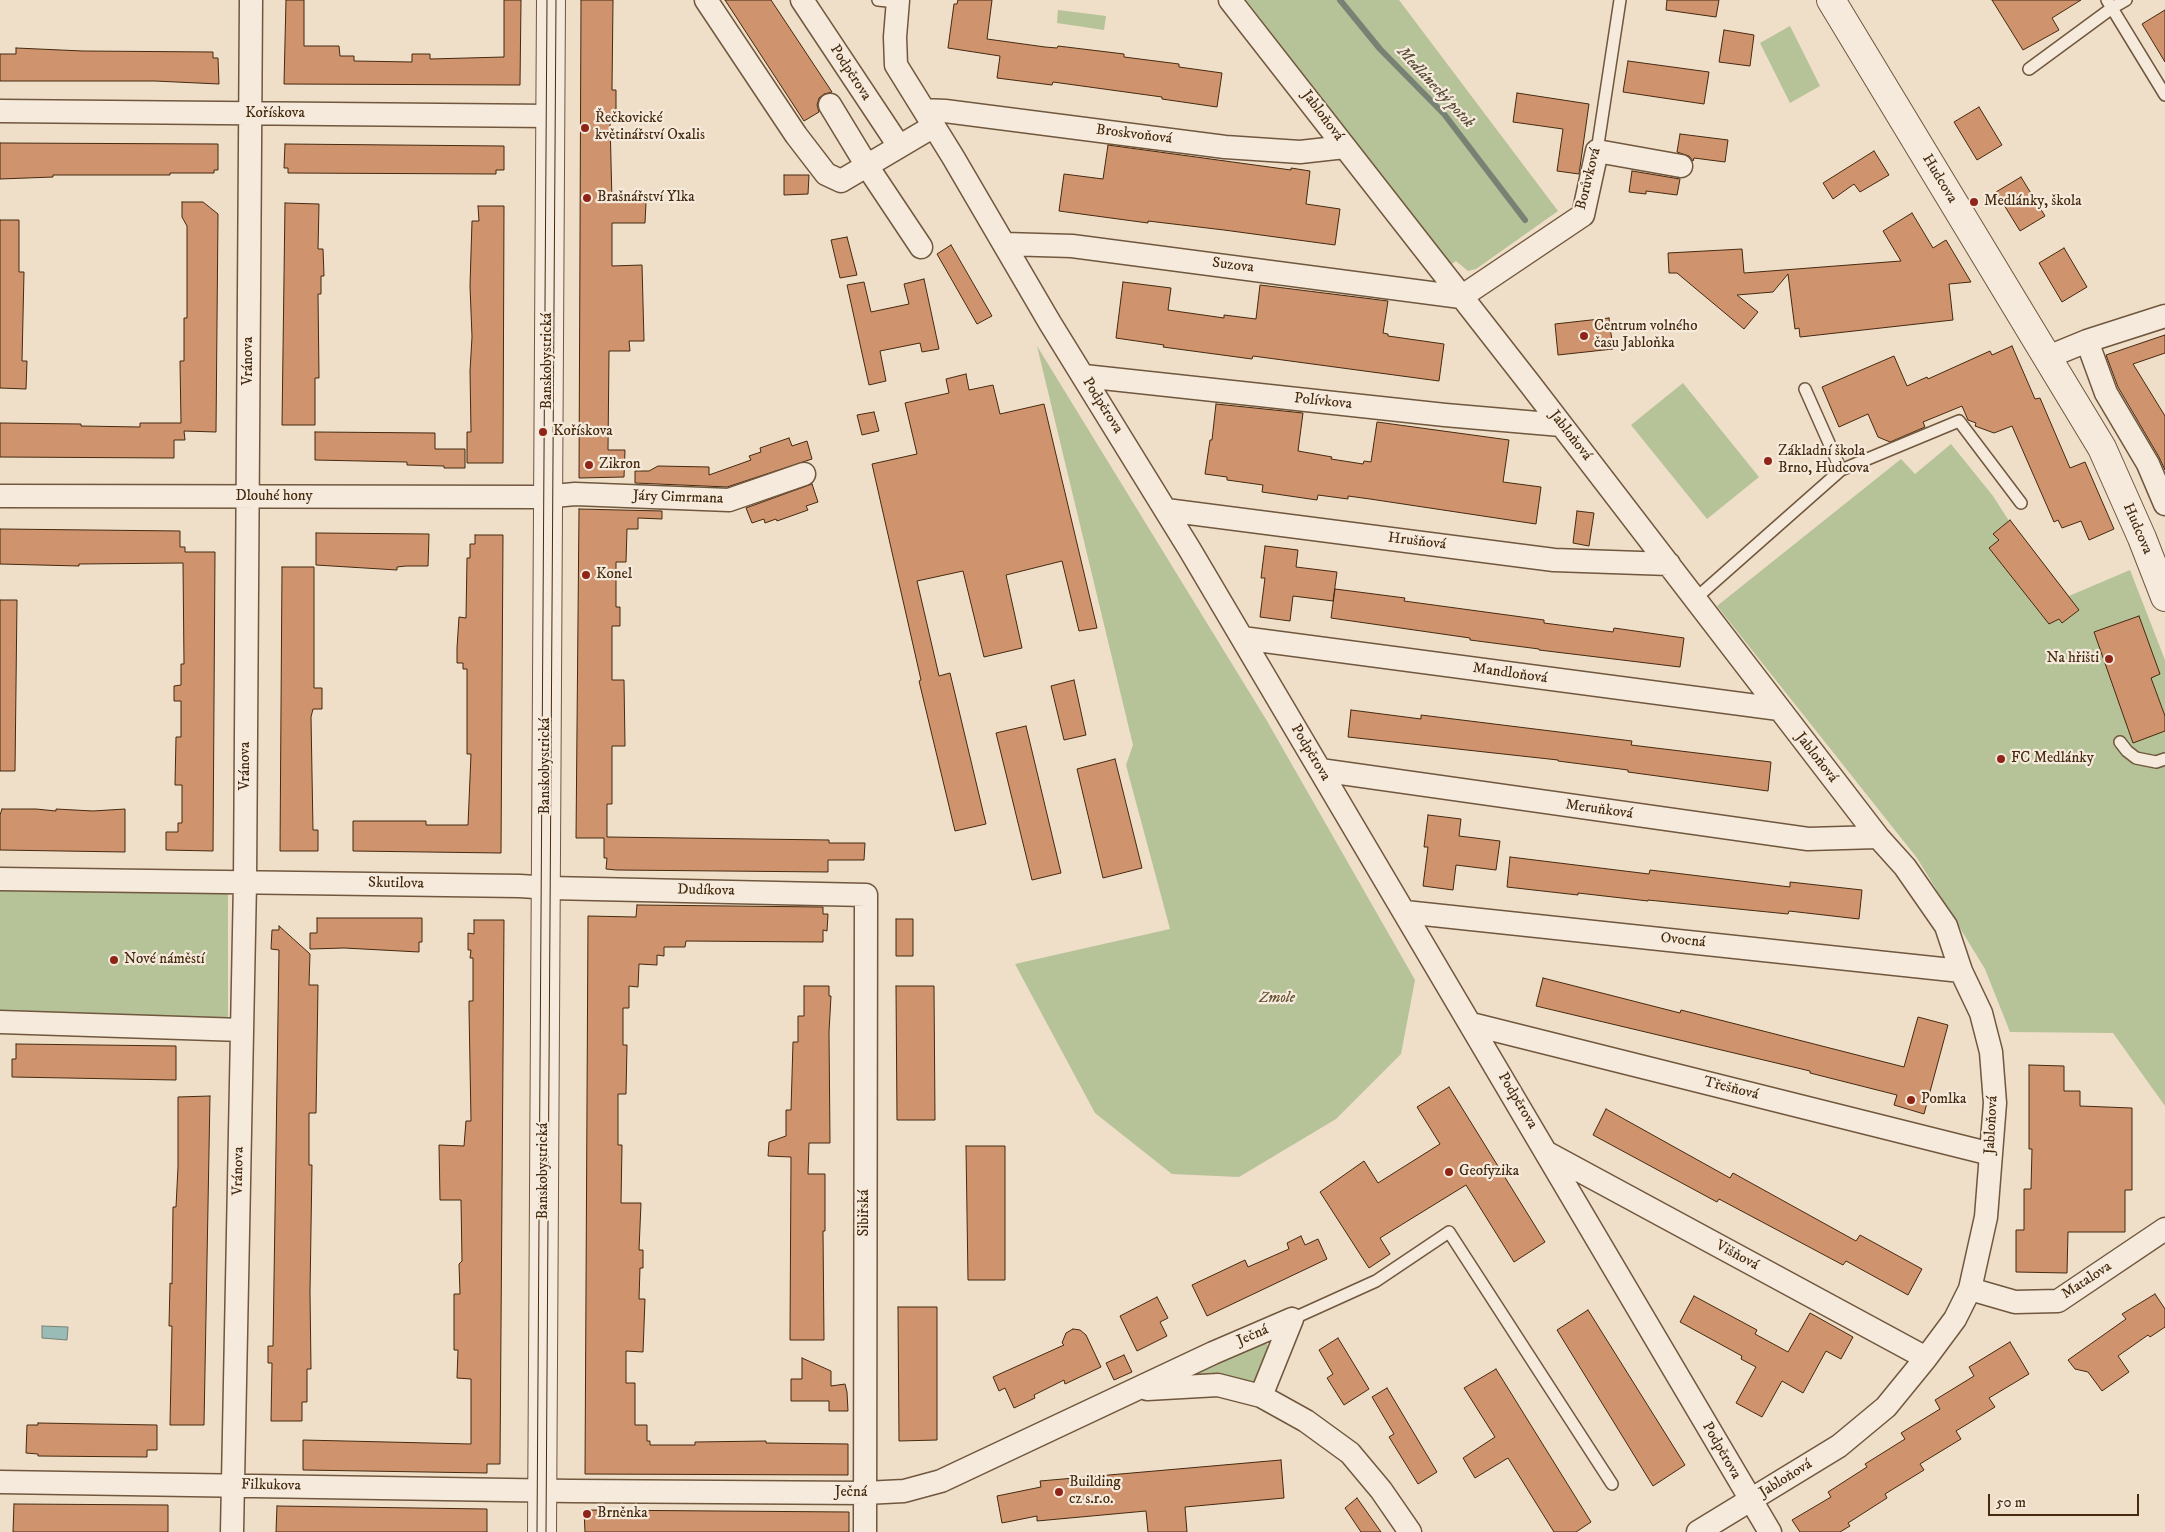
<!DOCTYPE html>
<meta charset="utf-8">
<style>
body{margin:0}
#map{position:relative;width:2165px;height:1532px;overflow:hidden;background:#efdec8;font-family:"IM FELL DW Pica",serif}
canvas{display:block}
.scale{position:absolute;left:1988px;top:1494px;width:151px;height:22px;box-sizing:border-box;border:2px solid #452a0f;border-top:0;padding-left:6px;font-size:15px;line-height:18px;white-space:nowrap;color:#452a0f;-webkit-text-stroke:4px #f5eadb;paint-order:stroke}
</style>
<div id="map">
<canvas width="2165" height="1532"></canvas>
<div class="scale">50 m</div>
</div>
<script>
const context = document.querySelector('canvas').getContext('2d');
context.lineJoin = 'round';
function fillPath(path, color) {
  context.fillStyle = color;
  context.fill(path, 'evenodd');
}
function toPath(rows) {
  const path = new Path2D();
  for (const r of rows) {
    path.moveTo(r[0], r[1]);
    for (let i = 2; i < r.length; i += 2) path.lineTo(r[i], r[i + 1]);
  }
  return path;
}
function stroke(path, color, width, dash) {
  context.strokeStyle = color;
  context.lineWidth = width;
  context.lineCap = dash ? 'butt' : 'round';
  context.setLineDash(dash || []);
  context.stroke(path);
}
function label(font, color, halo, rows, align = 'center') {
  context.font = font + ' "IM FELL DW Pica",serif';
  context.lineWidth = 4.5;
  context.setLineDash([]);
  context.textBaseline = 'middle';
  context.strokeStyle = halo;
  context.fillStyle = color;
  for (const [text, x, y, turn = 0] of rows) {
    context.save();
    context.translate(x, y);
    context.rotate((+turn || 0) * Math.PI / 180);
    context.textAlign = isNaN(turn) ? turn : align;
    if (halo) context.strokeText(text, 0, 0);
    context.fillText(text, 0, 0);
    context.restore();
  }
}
const green = toPath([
 [1246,0,1399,0,1558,211,1476,269,1468,271,1456,261,1450,265],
 [1058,10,1106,16,1104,30,1057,23],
 [1790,26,1820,86,1790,103,1760,43],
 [1037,346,1267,721,1415,980,1401,1054,1336,1119,1239,1177,1172,1174,1095,1113,1015,964,1170,929,1126,765,1133,745],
 [1683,383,1759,477,1707,519,1631,425],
 [1951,444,1993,496,2009,521,2010,520,2069,596,2130,570,2165,660,2165,1106,2113,1033,2010,1032,1985,969,1917,858,1717,606,1901,459,1915,474],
 [0,885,228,886,228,1023,0,1014],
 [1260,1340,1267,1344,1270,1352,1261,1378,1251,1386,1196,1376,1196,1372]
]);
const water = toPath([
 [42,1326,68,1327,67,1340,42,1338,42,1326]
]);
const stream = toPath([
 [1340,0,1380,49,1444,114,1525,220]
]);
const building = toPath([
 [286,0,304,0,304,46,339,46,340,56,354,56,354,61,412,62,412,54,430,54,430,59,504,57,504,0,521,0,520,85,284,84,286,0],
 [581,0,613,0,612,90,616,90,616,121,610,121,612,202,646,202,645,223,612,223,612,266,642,265,644,341,629,341,630,351,609,351,608,450,625,450,624,477,579,478,581,0],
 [725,0,771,0,832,92,824,94,819,98,817,105,819,112,804,121,725,0],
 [958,0,992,0,987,39,1045,47,1057,48,1058,46,1124,54,1124,57,1179,64,1179,67,1222,73,1217,107,1162,99,1162,97,1053,82,1052,85,997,78,1000,56,948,48,954,4,957,4,958,0],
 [1667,0,1719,0,1716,17,1666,10,1667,0],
 [1992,0,2081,0,2052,18,2059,30,2023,50,1992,0],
 [2165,10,2165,62,2142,24,2165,10],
 [1724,30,1754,35,1750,66,1719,62,1724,30],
 [16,48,83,51,213,52,213,58,218,58,219,84,155,81,0,81,0,54,16,54,16,48],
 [1628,61,1709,72,1704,104,1623,92,1628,61],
 [1517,93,1589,104,1579,174,1557,171,1563,129,1513,122,1517,93],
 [1979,107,2002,145,1977,160,1954,122,1979,107],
 [1680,134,1728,140,1725,162,1694,158,1693,161,1689,156,1677,152,1680,134],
 [0,143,218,144,218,170,214,170,214,173,170,173,170,175,53,175,53,177,0,179,0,143],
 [285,144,504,146,504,170,496,170,496,174,288,173,288,168,284,168,285,144],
 [1108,145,1291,170,1291,168,1310,171,1306,204,1340,209,1335,245,1224,230,1148,221,1148,223,1059,211,1064,174,1103,179,1108,145],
 [1874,151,1889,175,1860,192,1854,184,1833,199,1823,183,1874,151],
 [1632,171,1680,179,1677,195,1646,191,1646,194,1629,192,1632,171],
 [784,175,809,175,808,194,784,195,784,175],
 [2021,177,2045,216,2020,231,1996,192,2021,177],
 [182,202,203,202,218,214,216,432,184,431,185,440,174,440,174,458,0,457,0,423,81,424,81,426,140,427,140,423,181,423,180,361,184,361,184,318,187,318,187,226,182,217,182,202],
 [285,203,319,204,318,249,323,249,324,276,321,276,321,294,318,294,319,378,315,378,315,425,282,425,285,203],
 [478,206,504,206,503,463,467,463,467,432,471,432,470,371,472,337,470,286,472,221,479,221,478,206],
 [1912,213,1933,248,1946,240,1971,282,1949,284,1953,320,1800,337,1799,328,1795,329,1788,274,1773,292,1737,295,1758,312,1744,329,1677,273,1669,273,1668,253,1742,249,1744,273,1901,261,1883,231,1912,213],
 [0,220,19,220,19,272,24,272,22,361,27,361,26,389,0,388,0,220],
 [847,237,857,275,840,278,831,240,847,237],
 [951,245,992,316,977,324,937,254,951,245],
 [2064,248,2087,287,2062,302,2039,263,2064,248],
 [924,279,939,349,922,352,920,343,880,351,886,381,869,385,847,285,864,282,871,312,909,304,904,284,924,279],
 [1123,282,1171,288,1168,310,1224,318,1224,315,1256,319,1260,285,1388,301,1383,333,1388,334,1388,336,1444,344,1439,381,1253,356,1252,359,1185,350,1163,347,1164,345,1116,338,1123,282],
 [1609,318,1613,349,1558,355,1555,324,1609,318],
 [2165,335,2165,353,2133,364,2165,416,2165,470,2159,457,2118,387,2106,355,2165,335],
 [2012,346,2035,399,2040,398,2070,468,2085,462,2114,529,2089,540,2081,521,2062,528,2058,520,2054,522,2012,426,1994,433,1975,426,1976,423,1968,420,1962,406,1923,422,1925,427,1890,442,1878,437,1868,414,1839,427,1822,387,1894,356,1907,386,1927,377,1928,379,1990,351,1992,355,2012,346],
 [966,374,969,390,993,385,1000,414,1044,404,1097,628,1079,631,1062,561,1006,575,1022,648,984,657,963,571,917,581,939,676,950,673,986,824,955,831,919,681,921,680,872,464,917,454,905,403,949,393,946,379,966,374],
 [1216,404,1303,413,1298,451,1332,457,1331,459,1363,464,1364,461,1371,462,1377,422,1509,440,1503,482,1541,487,1536,524,1370,499,1348,496,1348,499,1318,495,1317,500,1262,492,1263,485,1227,480,1227,477,1205,474,1210,440,1212,440,1216,404],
 [874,412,879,431,862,435,857,415,874,412],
 [315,432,435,433,435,449,465,449,465,468,444,468,444,466,407,465,407,462,315,460,315,432],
 [789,438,792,446,807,441,812,459,727,487,635,483,635,471,649,471,658,466,709,467,709,475,751,460,749,456,761,452,760,448,789,438],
 [812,484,818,502,806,506,808,510,777,521,776,519,765,523,764,519,752,523,746,508,812,484],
 [579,509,662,511,662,519,638,518,638,529,627,529,626,562,616,562,616,607,620,607,620,626,612,626,612,680,624,680,625,746,612,746,612,804,607,804,607,837,829,840,829,843,865,843,864,860,828,860,828,872,616,870,606,869,607,858,604,858,604,838,576,838,579,509],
 [1577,511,1594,513,1589,546,1573,543,1577,511],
 [2010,520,2079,610,2062,623,2059,619,2049,624,1989,548,1999,540,1993,534,2010,520],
 [0,529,180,531,180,547,185,547,185,552,215,552,213,851,166,850,166,832,178,832,178,823,182,823,182,785,175,785,176,737,181,737,181,701,174,701,174,686,181,685,181,664,184,664,183,563,79,564,79,566,0,564,0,529],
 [316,533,429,534,428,566,406,566,397,567,397,570,316,565,316,533],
 [475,535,503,535,501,853,353,851,353,821,426,821,426,825,468,825,471,754,467,754,467,669,463,669,463,663,457,663,457,648,459,617,466,618,467,558,470,558,470,544,475,544,475,535],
 [1265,546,1298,550,1296,567,1337,572,1333,601,1293,596,1290,621,1260,617,1265,578,1261,578,1265,546],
 [282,567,314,567,314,688,322,688,322,709,313,709,311,717,313,830,318,830,318,851,280,851,282,567],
 [1335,589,1405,598,1404,601,1544,620,1544,623,1613,632,1614,628,1684,638,1680,667,1539,650,1539,649,1470,640,1470,638,1331,618,1335,589],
 [0,600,17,600,15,771,0,771,0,600],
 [2139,616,2160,674,2151,678,2165,716,2165,731,2133,743,2094,632,2139,616],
 [1074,680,1086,735,1064,740,1051,686,1074,680],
 [1351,710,1421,719,1421,715,1632,741,1631,745,1771,762,1768,791,1628,772,1628,770,1558,761,1558,760,1348,737,1351,710],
 [1026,726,1061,873,1032,880,996,733,1026,726],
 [1115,759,1142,868,1103,878,1077,769,1115,759],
 [2,809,36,809,56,811,56,809,93,811,125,809,125,852,0,850,0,815,2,809],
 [1428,815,1461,819,1459,836,1500,841,1496,870,1456,865,1453,890,1423,886,1428,847,1424,847,1428,815],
 [1510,857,1649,874,1650,870,1790,887,1790,882,1862,890,1859,919,1789,911,1788,914,1648,900,1648,901,1578,893,1578,895,1507,887,1510,857],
 [637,905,823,907,823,914,828,914,827,931,823,930,823,942,686,941,685,947,664,947,664,956,657,955,657,965,639,964,638,987,629,986,629,1008,623,1008,623,1045,627,1045,626,1094,618,1094,618,1145,622,1145,621,1203,641,1203,639,1250,643,1250,643,1268,640,1268,639,1299,645,1299,643,1352,626,1351,626,1383,635,1383,635,1425,647,1425,647,1441,650,1441,650,1445,695,1445,695,1442,766,1441,766,1443,848,1444,848,1475,585,1474,588,916,636,917,637,905],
 [317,918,422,918,422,942,419,942,419,952,344,948,310,949,310,933,317,933,317,918],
 [896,919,913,919,913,956,896,956,896,919],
 [474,920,504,920,500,1464,487,1464,487,1473,303,1470,303,1440,471,1444,471,1379,457,1378,458,1350,454,1350,454,1294,460,1294,459,1264,462,1261,461,1200,440,1200,439,1145,464,1146,466,1121,471,1121,469,1008,469,1001,473,1001,473,958,470,958,471,950,468,950,468,933,474,934,474,920],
 [279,926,310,954,309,985,318,985,316,1113,309,1113,309,1165,312,1165,310,1292,311,1369,307,1369,307,1402,302,1402,302,1421,271,1421,272,1363,268,1363,268,1346,273,1346,279,950,271,949,272,930,279,930,279,926],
 [1543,978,1680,1013,1681,1010,1904,1067,1918,1017,1948,1025,1924,1114,1894,1105,1897,1095,1810,1073,1810,1071,1536,1006,1543,978],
 [804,986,829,986,829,996,831,996,829,1032,830,1143,809,1143,808,1174,825,1174,825,1231,823,1231,824,1340,790,1340,791,1157,768,1156,769,1142,786,1136,786,1110,791,1110,793,1042,798,1042,798,1016,804,1016,804,986],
 [896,986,934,986,935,1120,897,1120,896,986],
 [16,1044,176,1046,176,1080,12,1077,12,1059,16,1059,16,1044],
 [2029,1065,2064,1066,2064,1091,2080,1091,2080,1106,2132,1108,2132,1190,2125,1190,2125,1232,2068,1232,2067,1273,2016,1272,2016,1230,2024,1230,2024,1189,2031,1189,2032,1149,2029,1149,2029,1065],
 [1449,1087,1545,1242,1514,1262,1466,1185,1380,1238,1390,1254,1369,1268,1320,1192,1364,1161,1378,1183,1440,1144,1417,1107,1449,1087],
 [210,1096,204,1425,170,1425,172,1326,169,1326,170,1283,172,1284,173,1207,176,1207,178,1167,178,1097,210,1096],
 [1606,1109,1730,1178,1733,1173,1856,1241,1860,1235,1922,1269,1908,1295,1846,1261,1843,1265,1719,1199,1717,1202,1593,1135,1606,1109],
 [966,1146,1005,1146,1005,1280,968,1280,966,1146],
 [1301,1236,1305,1245,1318,1239,1327,1259,1207,1316,1192,1285,1245,1260,1248,1267,1289,1249,1287,1243,1301,1236],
 [2155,1294,2165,1309,2165,1327,2150,1337,2148,1335,2118,1356,2129,1372,2102,1391,2088,1372,2075,1369,2068,1360,2126,1319,2122,1314,2155,1294],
 [1694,1296,1757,1330,1755,1334,1788,1352,1810,1313,1853,1337,1841,1359,1826,1351,1803,1393,1782,1381,1762,1417,1736,1403,1756,1367,1741,1359,1742,1356,1680,1322,1694,1296],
 [1157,1297,1168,1318,1160,1322,1167,1336,1137,1351,1120,1316,1157,1297],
 [898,1307,937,1307,937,1440,899,1441,898,1307],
 [1588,1310,1685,1465,1653,1486,1557,1330,1588,1310],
 [1073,1329,1080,1330,1086,1335,1101,1367,1065,1384,1064,1380,1034,1395,1035,1398,1014,1408,1005,1388,999,1391,993,1377,1064,1345,1062,1343,1066,1333,1073,1329],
 [1338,1338,1369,1389,1344,1405,1327,1378,1333,1374,1319,1350,1338,1338],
 [2010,1342,2029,1374,1989,1398,1995,1407,1956,1431,1961,1439,1920,1464,1924,1470,1885,1494,1887,1498,1848,1523,1850,1526,1840,1532,1800,1532,1792,1520,1831,1497,1828,1492,1867,1467,1865,1464,1905,1439,1901,1433,1940,1409,1935,1400,1974,1376,1969,1367,2010,1342],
 [1124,1355,1132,1372,1114,1380,1106,1363,1124,1355],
 [802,1358,831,1371,831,1386,845,1384,847,1392,848,1411,829,1411,829,1401,791,1401,791,1379,802,1379,802,1358],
 [1496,1369,1591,1522,1576,1532,1554,1532,1508,1458,1475,1478,1463,1458,1495,1437,1464,1388,1496,1369],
 [1387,1388,1437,1472,1418,1484,1389,1437,1394,1434,1372,1397,1387,1388],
 [38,1423,157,1425,157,1450,147,1450,147,1457,38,1456,38,1454,26,1453,27,1425,38,1425,38,1423],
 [1281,1460,1284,1498,1185,1507,1187,1532,1148,1532,1146,1511,1037,1521,1037,1516,1002,1523,997,1496,1041,1487,1040,1481,1281,1460],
 [1357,1498,1381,1532,1361,1532,1345,1508,1357,1498],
 [14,1504,168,1505,168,1532,13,1532,14,1504],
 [277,1506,487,1509,487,1532,276,1532,277,1506],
 [584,1510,849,1512,849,1532,585,1532,584,1510]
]);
const service = toPath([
 [878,0,897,2],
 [2107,0,2165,95],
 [2029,69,2112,8,2126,0],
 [1597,151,1620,0],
 [1805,389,1841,470],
 [1695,599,1841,470,1959,421,2021,503],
 [2120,742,2127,751,2136,758,2156,762,2165,759],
 [1292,1319,1376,1281,1449,1232,1612,1484]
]);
const minor = toPath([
 [706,0,796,135,826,174,841,181,934,126],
 [802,0,899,146],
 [898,0,895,37,896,65,953,157,1050,323,1190,550,1770,1532],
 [1230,0,1530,384,1878,837,1905,867,1946,926,1961,971,1981,1013,1991,1052,1995,1103,1986,1217,1970,1289,1955,1319,1926,1358,1886,1407,1839,1446,1698,1532],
 [830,105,867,166,921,247],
 [924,110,945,111,1225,147,1300,152,1345,147],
 [0,111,550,116],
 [1005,244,1072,246,1461,297],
 [1461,297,1583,215,1597,151,1681,166],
 [2087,341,2106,393,2148,464,2165,504],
 [2048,357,2087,341,2165,316],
 [1084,376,1445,415,1561,425],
 [0,496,543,497,575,494,729,500,804,474],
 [1166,510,1554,560,1669,564],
 [1242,638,1779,709],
 [1320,770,1808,839,1878,837],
 [0,879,520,886,550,888,866,895,865,1532],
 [1405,912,1961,971],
 [0,1022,242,1030],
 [1471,1024,1991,1154],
 [1549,1154,1926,1358],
 [1970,1289,2015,1302,2058,1301,2165,1229],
 [1147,1389,1218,1385,1261,1396,1306,1421,1350,1453,1381,1490,1410,1532],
 [1261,1396,1292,1319],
 [0,1482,571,1491,865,1493,904,1491,941,1481,1213,1353,1292,1319],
 [232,1532,245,882,251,0]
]);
const tertiary = toPath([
 [1831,0,2102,448,2142,538,2165,597],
 [542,1532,551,0]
]);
const tram = toPath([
 [537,1532,547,0],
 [546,1532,556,0]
]);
const markers = [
 [585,128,5,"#8f2418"],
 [587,198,5,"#8f2418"],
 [1974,202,5,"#8f2418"],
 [1584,336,5,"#8f2418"],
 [543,432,5,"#8f2418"],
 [1768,461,5,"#8f2418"],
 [589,465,5,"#8f2418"],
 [586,575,5,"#8f2418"],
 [2109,659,5,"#8f2418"],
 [2001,759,5,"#8f2418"],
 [114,960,5,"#8f2418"],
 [1911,1100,5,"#8f2418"],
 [1449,1172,5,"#8f2418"],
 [1059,1492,5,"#8f2418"],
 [587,1514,5,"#8f2418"]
];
const streetNames = [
 ["Podpěrova",850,73,57],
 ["Kořískova",275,114],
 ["Jabloňová",1322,116,53],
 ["Broskvoňová",1134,135,7],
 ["Borůvková",1589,179,-76],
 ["Hudcova",1939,179,59],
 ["Suzova",1233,266,7],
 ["Vránova",249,361,-90],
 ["Banskobystrická",548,361,-90],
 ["Polívkova",1323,402,6],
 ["Podpěrova",1102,406,58],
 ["Jabloňová",1570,436,52],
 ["Dlouhé hony",274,497],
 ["Járy Cimrmana",678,498,2],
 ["Hudcova",2137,529,67],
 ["Hrušňová",1417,542,7],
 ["Mandloňová",1510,674,8],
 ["Podpěrova",1310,753,59],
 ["Jabloňová",1816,758,52],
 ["Vránova",246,766,-90],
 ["Banskobystrická",546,766,-90],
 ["Meruňková",1599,810,8],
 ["Skutilova",396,884,1],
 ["Dudíkova",706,891,1],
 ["Ovocná",1683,941,6],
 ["Třešňová",1731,1089,14],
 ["Podpěrova",1517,1101,59],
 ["Jabloňová",1992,1125,-87],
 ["Vránova",239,1171,-89],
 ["Banskobystrická",544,1171,-90],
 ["Sibiřská",865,1213,-90],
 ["Višňová",1737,1256,28],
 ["Matalova",2087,1281,-33],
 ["Ječná",1253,1336,-23],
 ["Podpěrova",1721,1451,60],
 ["Jabloňová",1786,1479,-32],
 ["Filkukova",271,1486,1],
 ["Ječná",851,1493]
];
const poiNames = [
 ["Řečkovické",595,119],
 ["květinářství Oxalis",595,136],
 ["Brašnářství Ylka",597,198],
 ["Medlánky, škola",1984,202],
 ["Centrum volného",1594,327],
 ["času Jabloňka",1594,344],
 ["Kořískova",553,432],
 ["Základní škola",1778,452],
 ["Brno, Hudcova",1778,469],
 ["Zikron",599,465],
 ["Konel",596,575],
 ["Na hřišti",2099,659,"right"],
 ["FC Medlánky",2011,759],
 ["Nové náměstí",124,960],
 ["Pomlka",1921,1100],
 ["Geofyzika",1459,1172],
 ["Building",1069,1483],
 ["cz s.r.o.",1069,1500],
 ["Brněnka",597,1514]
];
const parkNames = [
 ["Zmole",1277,999]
];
const waterNames = [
 ["Medlánecký potok",1435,88,47]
];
fillPath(green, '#b6c298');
fillPath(water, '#9abcb7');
stroke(water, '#788274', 1);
stroke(stream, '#788274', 6);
fillPath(building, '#cf936e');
stroke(building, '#452a0f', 1);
stroke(service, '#70573d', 14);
stroke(minor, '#70573d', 25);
stroke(tertiary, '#70573d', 30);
stroke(service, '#f5eadb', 11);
stroke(minor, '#f5eadb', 22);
stroke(tertiary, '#f5eadb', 28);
stroke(tram, '#452a0f', 1);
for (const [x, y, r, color] of markers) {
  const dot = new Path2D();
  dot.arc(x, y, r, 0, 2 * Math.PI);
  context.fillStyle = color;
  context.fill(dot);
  stroke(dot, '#f5eadb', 2);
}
label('15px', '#452a0f', '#f5eadb', streetNames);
label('15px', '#452a0f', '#f5eadb', poiNames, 'left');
label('italic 15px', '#615031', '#f5eadb', parkNames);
label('italic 16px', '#5a4e39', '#f5eadb', waterNames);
</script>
